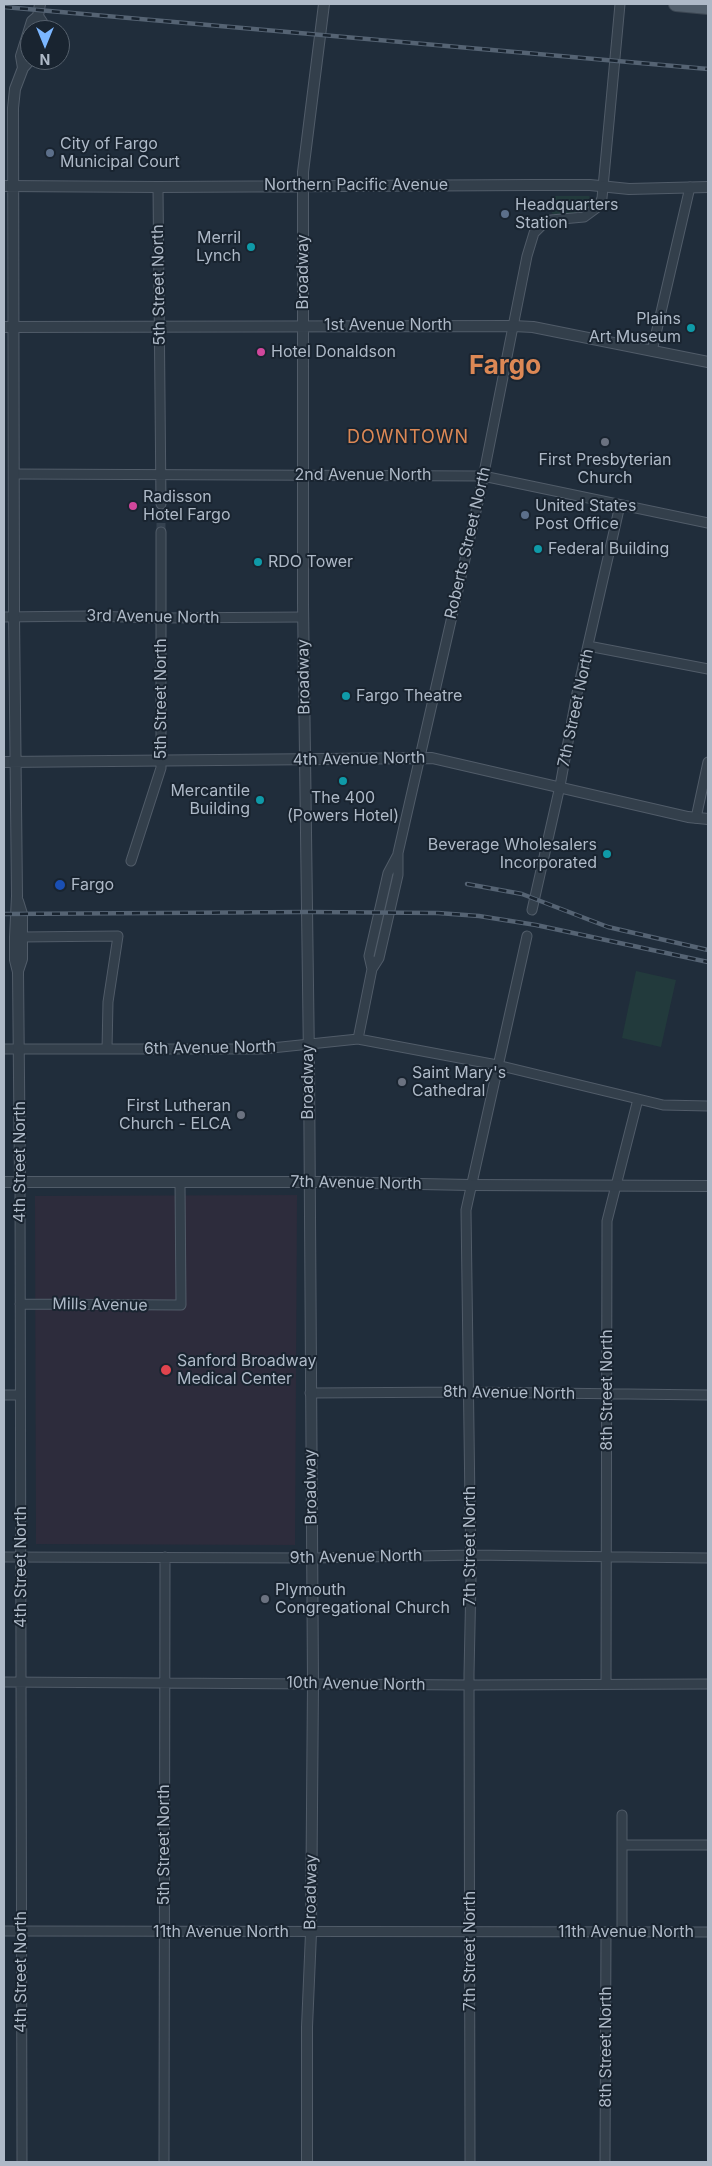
<!DOCTYPE html>
<style>
body{margin:0}
#map{position:relative;width:712px;height:2166px;overflow:hidden;background:#202d3b;font-family:Inter,sans-serif}
canvas{display:block}
.frame{position:absolute;inset:0;border:5px solid #aeb9c7;pointer-events:none}
.north{position:absolute;left:20px;top:20px;width:50px;height:50px;box-sizing:border-box;background:#192430;border:1px solid #55606c;border-radius:50%;rotate:180deg;font-size:14px;font-weight:700;line-height:20px;text-align:center;color:#aeb9c7}
.north::after{content:'';display:block;margin:auto;width:18px;height:22px;background:#7bb6ff;clip-path:polygon(50% 0,100% 100%,50% 72%,0 100%)}
</style>
<div id="map">
<canvas width="712" height="2166"></canvas>
<div class="frame"></div>
<div class="north">N</div>
</div>
<script>
const context = document.querySelector('canvas').getContext('2d');
context.lineJoin = 'round';
function fillPath(path, color) {
  context.fillStyle = color;
  context.fill(path, 'evenodd');
}
function toPath(rows) {
  const path = new Path2D();
  for (const r of rows) {
    path.moveTo(r[0], r[1]);
    for (let i = 2; i < r.length; i += 2) path.lineTo(r[i], r[i + 1]);
  }
  return path;
}
function stroke(path, color, width, dash) {
  context.strokeStyle = color;
  context.lineWidth = width;
  context.lineCap = dash ? 'butt' : 'round';
  context.setLineDash(dash || []);
  context.stroke(path);
}
function label(font, color, halo, rows, align = 'center') {
  context.font = font + ' Inter,sans-serif';
  context.lineWidth = 4;
  context.setLineDash([]);
  context.textBaseline = 'middle';
  context.strokeStyle = halo;
  context.fillStyle = color;
  for (const [text, x, y, turn = 0] of rows) {
    context.save();
    context.translate(x, y);
    context.rotate((+turn || 0) * Math.PI / 180);
    context.textAlign = isNaN(turn) ? turn : align;
    if (halo) context.strokeText(text, 0, 0);
    context.fillText(text, 0, 0);
    context.restore();
  }
}
const medical = toPath([
 [297,1195,295,1545,36,1544,35,1196]
]);
const green = toPath([
 [552,196,589,196,592,200,590,205,583,212,555,215,552,213,550,206],
 [636,971,676,980,661,1047,622,1038]
]);
const minorTunnel = toPath([
 [161,532,161,504]
]);
const minor = toPath([
 [158,187,161,504],
 [652,351,690,187],
 [14,474,483,476,708,523],
 [4,617,89,616,160,618,303,617],
 [588,646,708,669],
 [696,818,708,762],
 [131,861,161,768,161,532],
 [532,910,560,786,577,693,620,505],
 [22,937,118,936,108,1002,107,1049],
 [372,969,369,956,388,873,397,856],
 [358,1039,372,969,379,958,398,875,398,853,479,498,527,256,534,233,541,226,551,220,584,217,599,206,602,198,620,4],
 [4,1049,262,1049,358,1039,497,1065,663,1105,708,1106],
 [20,1182,22,2162],
 [20,1304,181,1305,180,1183],
 [310,1393,468,1392,708,1395],
 [4,1395,20,1395],
 [4,1557,312,1558,471,1555,708,1558],
 [4,1682,470,1685,708,1684],
 [606,1684,607,1221,638,1099],
 [622,1845,708,1845],
 [4,1931,708,1932],
 [622,1932,622,1815],
 [164,2162,165,1557],
 [470,2162,469,1674,471,1579,466,1210,527,936],
 [605,2162,606,1932]
]);
const tertiary = toPath([
 [38,16,42,22,40,30],
 [23,68,21,56,32,21,38,16,40,4],
 [4,186,158,187,531,185,590,185,629,189,708,187],
 [4,327,513,326,533,327,708,362],
 [4,762,432,758,688,817,708,819],
 [18,901,22,914,22,959,18,971],
 [4,1182,323,1182,470,1185,708,1186],
 [20,1182,18,972,15,960,15,937,17,896,14,616,13,108,15,89,23,68,30,60],
 [307,2162,307,2027,311,1933,313,1683,309,1061,303,604,303,172,324,4]
]);
const primary = toPath([
 [676,4,708,7]
]);
const rail = toPath([
 [4,7,708,69],
 [467,884,522,894,608,927,708,950],
 [4,914,307,912,438,913,479,916,536,925,708,962]
]);
const markers = [
 [50,153,5,"#5c6f8a"],
 [505,214,5,"#5c6f8a"],
 [251,247,5,"#0f9aa8"],
 [691,328,5,"#0f9aa8"],
 [261,352,5,"#d1479c"],
 [605,442,5,"#6b7280"],
 [133,506,5,"#d1479c"],
 [525,515,5,"#5c6f8a"],
 [538,549,5,"#0f9aa8"],
 [258,562,5,"#0f9aa8"],
 [346,696,5,"#0f9aa8"],
 [343,781,5,"#0f9aa8"],
 [260,800,5,"#0f9aa8"],
 [607,854,5,"#0f9aa8"],
 [60,885,6,"#1a4fb4"],
 [402,1082,5,"#6b7280"],
 [241,1115,5,"#6b7280"],
 [166,1370,6,"#e0444e"],
 [265,1599,5,"#6b7280"]
];
const poiNames = [
 ["City of Fargo",60,144],
 ["Municipal Court",60,162],
 ["Headquarters",515,205],
 ["Station",515,223],
 ["Merril",241,238,"right"],
 ["Lynch",241,256,"right"],
 ["Plains",681,319,"right"],
 ["Art Museum",681,337,"right"],
 ["Hotel Donaldson",271,352],
 ["First Presbyterian",605,460,"center"],
 ["Church",605,478,"center"],
 ["Radisson",143,497],
 ["Hotel Fargo",143,515],
 ["United States",535,506],
 ["Post Office",535,524],
 ["Federal Building",548,549],
 ["RDO Tower",268,562],
 ["Fargo Theatre",356,696],
 ["Mercantile",250,791,"right"],
 ["Building",250,809,"right"],
 ["The 400",343,798,"center"],
 ["(Powers Hotel)",343,816,"center"],
 ["Beverage Wholesalers",597,845,"right"],
 ["Incorporated",597,863,"right"],
 ["Fargo",71,885],
 ["Saint Mary's",412,1073],
 ["Cathedral",412,1091],
 ["First Lutheran",231,1106,"right"],
 ["Church - ELCA",231,1124,"right"],
 ["Sanford Broadway",177,1361],
 ["Medical Center",177,1379],
 ["Plymouth",275,1590],
 ["Congregational Church",275,1608]
];
const streetNames = [
 ["Northern Pacific Avenue",356,185],
 ["Broadway",303,272,-90],
 ["5th Street North",159,285,-91],
 ["1st Avenue North",388,325],
 ["2nd Avenue North",363,475],
 ["Roberts Street North",468,543,-77],
 ["3rd Avenue North",153,617,1],
 ["Broadway",304,677,-91],
 ["5th Street North",161,699,-90],
 ["7th Street North",576,708,-78],
 ["4th Avenue North",359,759,-1],
 ["6th Avenue North",210,1048,-1],
 ["Broadway",308,1082,-90],
 ["4th Street North",20,1162,-90],
 ["7th Avenue North",356,1183,1],
 ["Mills Avenue",100,1305,1],
 ["8th Street North",607,1390,-90],
 ["8th Avenue North",509,1393,1],
 ["Broadway",311,1487,-91],
 ["7th Street North",470,1546,-90],
 ["9th Avenue North",356,1557,-1],
 ["4th Street North",21,1567,-90],
 ["10th Avenue North",356,1684,1],
 ["5th Street North",164,1845,-90],
 ["Broadway",311,1892,-89],
 ["11th Avenue North",221,1932],
 ["11th Avenue North",626,1932],
 ["7th Street North",470,1951,-90],
 ["4th Street North",21,1972,-90],
 ["8th Street North",606,2047,-90]
];
const neighbourhoodNames = [
 ["DOWNTOWN",408,438]
];
const townNames = [
 ["Fargo",505,366]
];
fillPath(medical, '#2d2c3c');
fillPath(green, '#223a3c');
stroke(minorTunnel, '#354250', 9, [9, 4.5]);
stroke(minor, '#515c69', 11);
stroke(tertiary, '#515c69', 12);
stroke(primary, '#3d4854', 16);
stroke(minor, '#333f4b', 9);
stroke(tertiary, '#333f4b', 10);
stroke(primary, '#515e6b', 14);
stroke(rail, '#556373', 4.5);
stroke(rail, '#192430', 2.5, [8]);
for (const [x, y, r, color] of markers) {
  const dot = new Path2D();
  dot.arc(x, y, r, 0, 2 * Math.PI);
  context.fillStyle = color;
  context.fill(dot);
  stroke(dot, '#192430', 2);
}
label('16px', '#aeb9c7', '#192430', poiNames, 'left');
label('16px', '#aeb9c7', '#192430', streetNames);
context.letterSpacing = '1px';
label('18px', '#dc8855', '#192430', neighbourhoodNames);
context.letterSpacing = '0px';
label('bold 26px', '#dc8855', '#192430', townNames);
</script>
